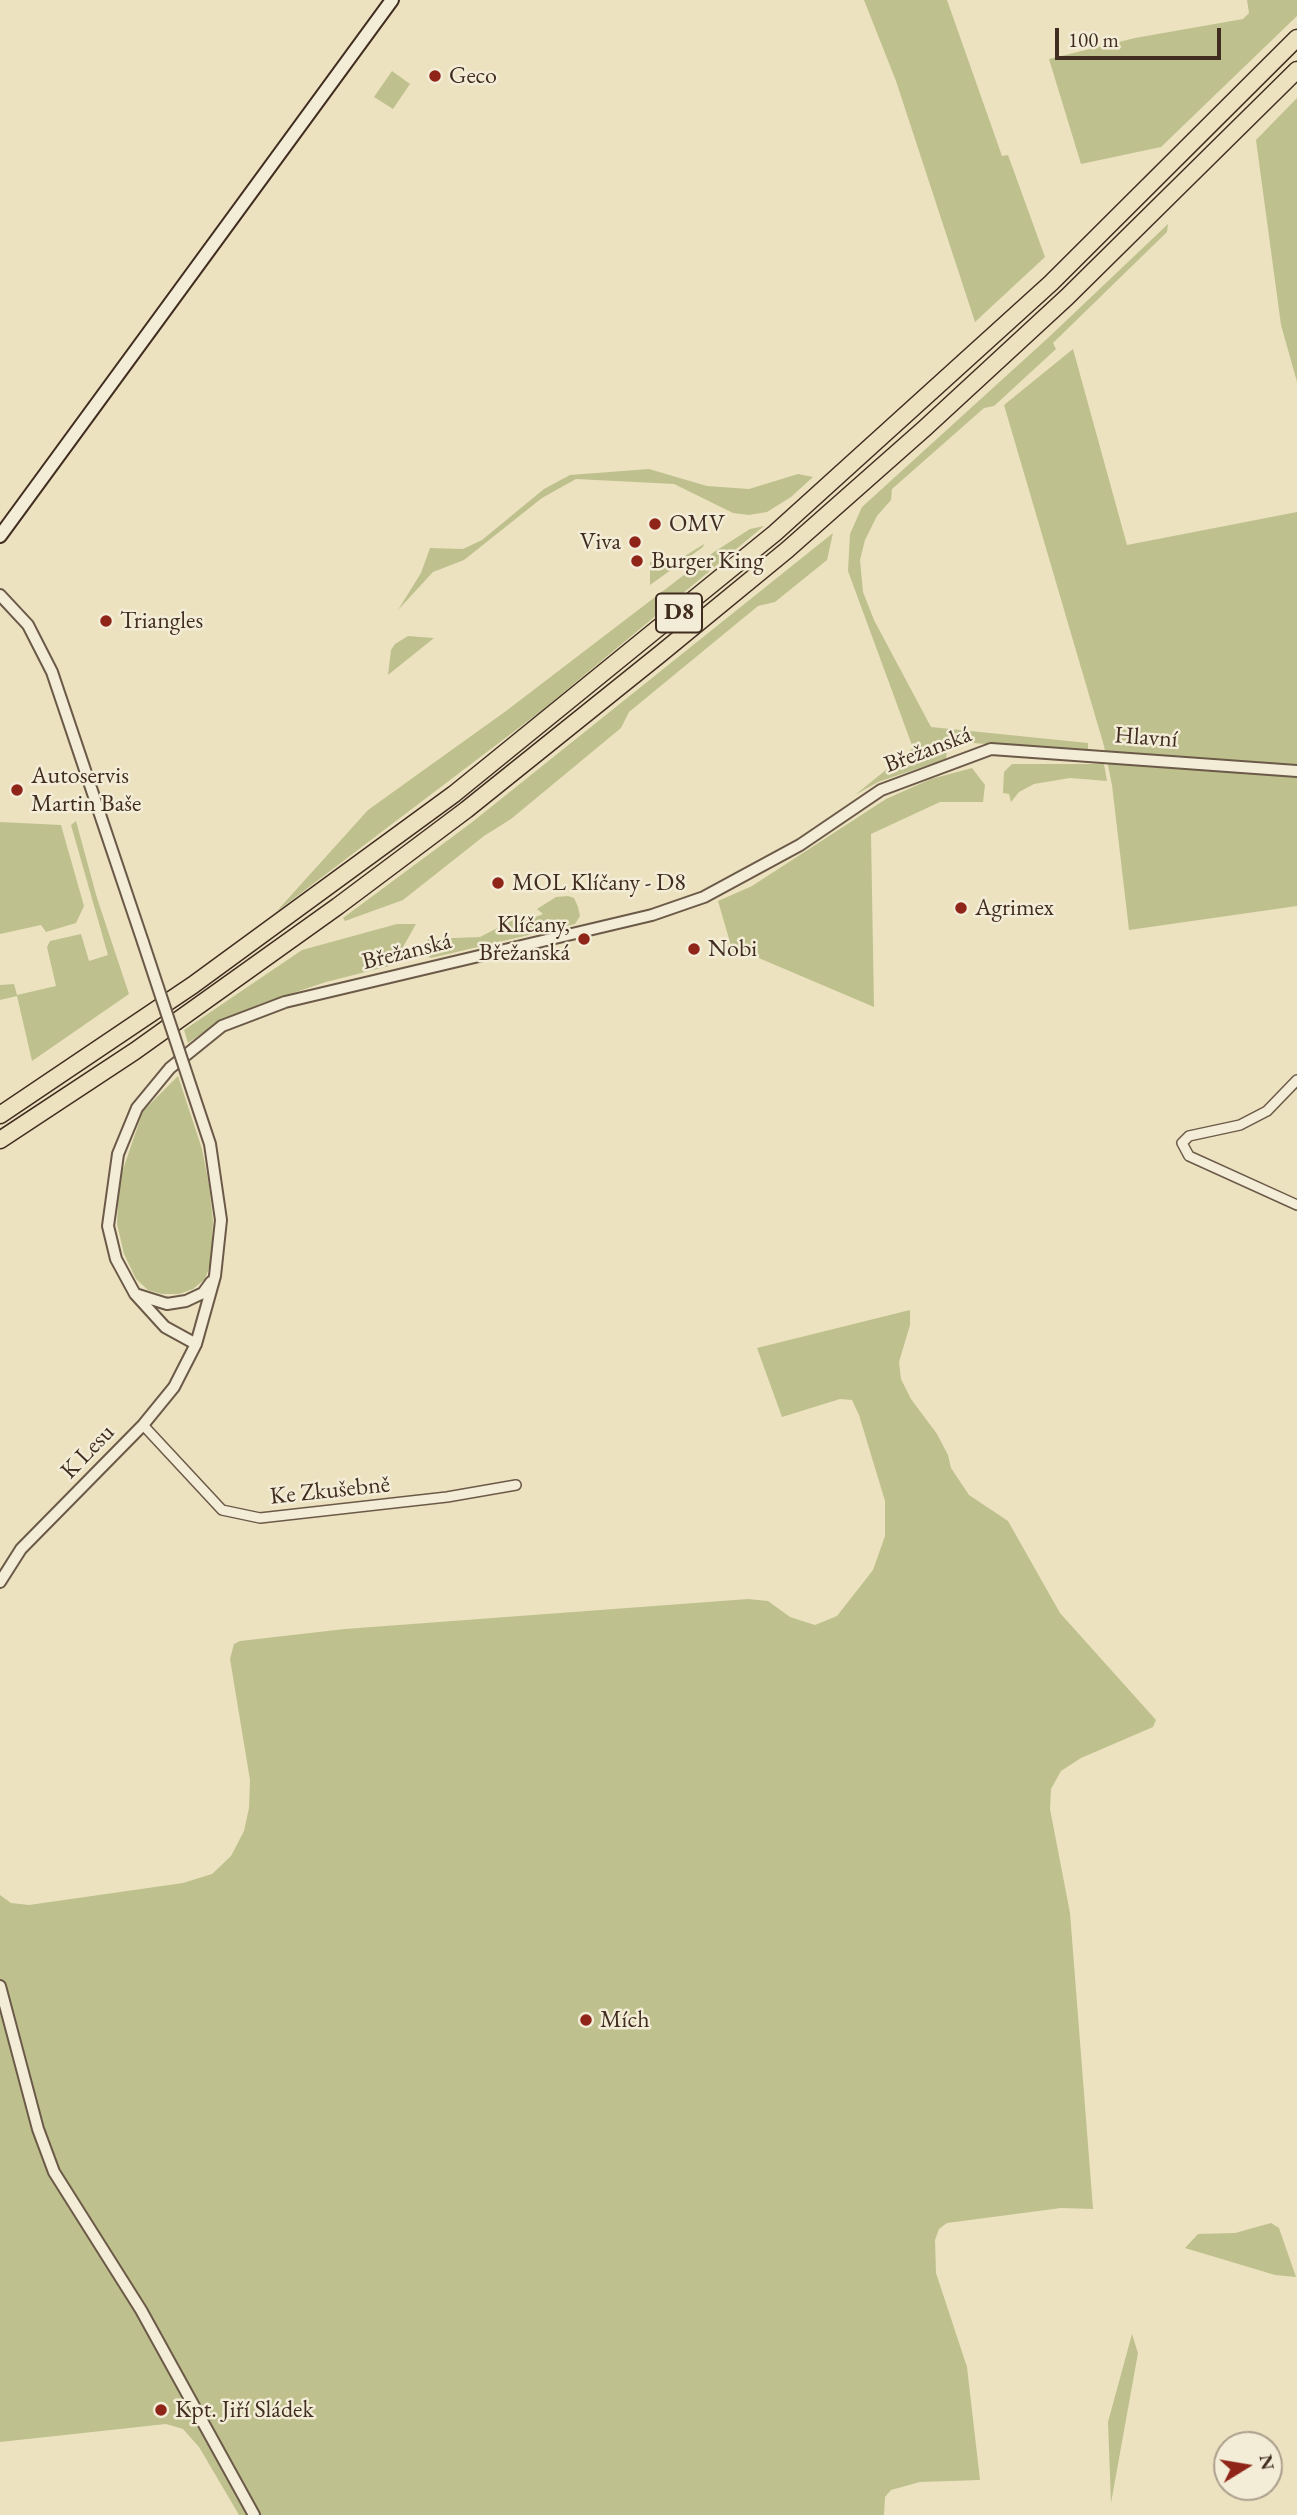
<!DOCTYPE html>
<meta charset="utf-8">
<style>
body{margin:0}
#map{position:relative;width:1297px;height:2515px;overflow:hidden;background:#ece2c0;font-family:"EB Garamond",serif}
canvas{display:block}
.north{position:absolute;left:1213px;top:2431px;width:70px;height:70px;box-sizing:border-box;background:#f3ecd6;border:2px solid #aca08d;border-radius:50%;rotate:79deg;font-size:19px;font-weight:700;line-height:28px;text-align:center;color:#412d20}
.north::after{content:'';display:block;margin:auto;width:24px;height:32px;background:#8f2418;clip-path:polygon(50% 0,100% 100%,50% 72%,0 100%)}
.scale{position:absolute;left:1055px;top:28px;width:166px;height:32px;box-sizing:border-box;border:4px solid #412d20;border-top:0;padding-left:9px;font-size:21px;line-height:24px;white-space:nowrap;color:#412d20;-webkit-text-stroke:5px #f3ecd6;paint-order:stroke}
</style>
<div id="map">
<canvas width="1297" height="2515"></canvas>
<div class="north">N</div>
<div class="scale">100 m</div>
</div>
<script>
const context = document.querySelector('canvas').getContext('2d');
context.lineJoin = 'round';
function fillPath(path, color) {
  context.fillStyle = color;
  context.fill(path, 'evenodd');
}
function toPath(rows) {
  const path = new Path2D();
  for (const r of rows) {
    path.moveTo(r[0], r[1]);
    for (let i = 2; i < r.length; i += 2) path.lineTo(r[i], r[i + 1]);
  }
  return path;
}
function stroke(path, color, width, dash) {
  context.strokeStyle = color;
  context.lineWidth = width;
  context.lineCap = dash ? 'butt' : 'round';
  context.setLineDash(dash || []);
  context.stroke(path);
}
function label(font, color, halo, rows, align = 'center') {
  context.font = font + ' "EB Garamond",serif';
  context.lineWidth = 5;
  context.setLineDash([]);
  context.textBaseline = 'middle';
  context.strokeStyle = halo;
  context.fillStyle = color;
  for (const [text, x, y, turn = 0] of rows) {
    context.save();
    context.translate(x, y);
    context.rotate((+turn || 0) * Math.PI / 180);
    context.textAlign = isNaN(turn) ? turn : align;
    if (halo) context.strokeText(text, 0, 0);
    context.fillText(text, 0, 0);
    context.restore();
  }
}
const green = toPath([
 [864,0,947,0,1002,156,1008,155,1045,257,975,322,896,81],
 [1247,0,1297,0,1297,16,1161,147,1081,164,1049,59,1135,38,1243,19,1249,13],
 [392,71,410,84,393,109,374,97],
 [1297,98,1297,382,1281,325,1256,140],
 [1168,224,1167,232,1053,343,1056,349,994,406,984,408,892,489,891,500,877,516,865,540,860,560,863,592,874,620,931,727,1088,743,1088,752,948,741,946,759,878,782,855,795,913,748,848,571,850,534,862,507,1049,337],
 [1073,349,1127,545,1297,512,1297,906,1129,930,1112,785,1104,746,1004,405],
 [649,469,707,486,749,489,798,474,813,477,791,497,767,512,749,515,733,513,674,484,576,479,542,498,464,560,433,572,398,610,421,573,430,548,463,549,482,540,544,489,570,475],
 [764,526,541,711,276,912,368,810,506,711,714,552,750,529],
 [833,533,827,560,775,602,758,606,629,712,621,728,511,819,484,836,403,900,345,921,343,918,471,823],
 [704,544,703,547,650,585,650,562,680,559],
 [408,636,434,638,388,675,391,650,395,644],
 [1012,764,1104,764,1107,781,1070,778,1034,784,1019,792,1011,802,1009,794,1003,793,1004,772],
 [972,768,985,785,983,802,940,802,871,834,874,1007,747,953,734,956,718,901,752,886,886,799,931,779],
 [76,821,97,898,129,994,32,1061,17,996,0,1000,0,985,14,984,17,995,56,986,47,947,50,941,81,934,89,961,108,955,71,825],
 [0,822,61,825,84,906,76,923,46,932,41,925,0,934],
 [568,896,574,898,578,907,580,916,575,924,431,958,425,955,428,939,480,937,517,918,523,922,543,914,537,909,556,897],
 [397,924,416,924,393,965,326,982,260,1004,217,1023,188,1043,184,1030,302,950],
 [178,1076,202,1149,209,1185,213,1221,211,1263,205,1279,193,1289,179,1294,162,1294,148,1290,136,1279,124,1254,117,1224,119,1181,143,1111],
 [910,1310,910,1325,899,1362,901,1379,911,1399,937,1434,948,1455,951,1468,969,1495,1008,1521,1060,1613,1156,1720,1153,1727,1081,1758,1061,1771,1051,1789,1050,1809,1070,1913,1093,2209,1061,2208,947,2223,939,2229,935,2240,936,2273,967,2367,980,2480,920,2482,891,2490,885,2497,884,2515,239,2515,199,2447,183,2429,166,2424,0,2442,0,1895,11,1903,29,1905,183,1883,212,1874,231,1856,244,1831,249,1808,250,1780,230,1659,234,1644,240,1641,345,1629,748,1599,768,1601,790,1617,815,1625,837,1616,873,1570,885,1536,885,1501,859,1415,852,1400,840,1399,782,1417,757,1348],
 [1271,2223,1279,2228,1296,2277,1275,2275,1185,2248,1198,2234,1235,2233],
 [1132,2334,1138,2353,1111,2503,1108,2422]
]);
const minor = toPath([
 [1297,1080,1267,1111,1240,1125,1189,1136,1182,1143,1189,1156,1297,1205],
 [143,1425,222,1510,260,1518,447,1497,516,1485]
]);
const tertiary = toPath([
 [0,595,28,625,52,672,143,942],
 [135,1294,167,1304,186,1301,203,1293,211,1282],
 [196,1344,165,1327,135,1294,116,1259,108,1226,118,1154,137,1108,170,1068,222,1026,285,1002,652,915,704,897,800,845,881,790,991,749,1297,771],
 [0,1582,21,1549,143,1425,174,1387,196,1344,215,1276,221,1220,210,1144,193,1093],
 [0,1986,38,2129,54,2172,141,2310,254,2515]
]);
const secondary = toPath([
 [0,536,392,0]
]);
const motorway = toPath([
 [0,1115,193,985,454,794,775,533,1051,283,1297,38],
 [0,1140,135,1051,338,906,466,810,659,655,787,550,925,428,1067,297,1297,70]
]);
const tertiaryBridge = toPath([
 [143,942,193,1093]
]);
const markers = [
 [435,76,7,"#8f2418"],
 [655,524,7,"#8f2418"],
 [635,542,7,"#8f2418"],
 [637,561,7,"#8f2418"],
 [106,621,7,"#8f2418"],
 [17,790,7,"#8f2418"],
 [498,883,7,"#8f2418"],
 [961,908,7,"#8f2418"],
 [584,939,7,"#8f2418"],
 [694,949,7,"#8f2418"],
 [586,2020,7,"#8f2418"],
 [161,2410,7,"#8f2418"]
];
const shields = [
 [679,613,46]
];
const shieldNames = [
 ["D8",679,613]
];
const poiNames = [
 ["Geco",449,76],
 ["OMV",669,524],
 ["Viva",621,542,"right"],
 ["Burger King",651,561],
 ["Triangles",120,621],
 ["Autoservis",31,776],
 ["Martin Baše",31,804],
 ["MOL Klíčany - D8",512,883],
 ["Agrimex",975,908],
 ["Klíčany,",570,925,"right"],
 ["Břežanská",570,953,"right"],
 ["Nobi",708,949],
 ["Mích",600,2020],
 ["Kpt. Jiří Sládek",175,2410]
];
const streetNames = [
 ["Hlavní",1146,738,4],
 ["Břežanská",928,750,-21],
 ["Břežanská",407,952,-14],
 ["K Lesu",88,1452,-46],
 ["Ke Zkušebně",330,1491,-6]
];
fillPath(green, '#bec18d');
stroke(minor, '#6c5a48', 12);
stroke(tertiary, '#6c5a48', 14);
stroke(secondary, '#412d20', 16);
stroke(motorway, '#412d20', 19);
stroke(minor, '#f3ecd6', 9);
stroke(tertiary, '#f3ecd6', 10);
stroke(secondary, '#f3ecd6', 12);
stroke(motorway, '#ece2c0', 16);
stroke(tertiaryBridge, '#6c5a48', 14, []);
stroke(tertiaryBridge, '#f3ecd6', 10);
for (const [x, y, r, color] of markers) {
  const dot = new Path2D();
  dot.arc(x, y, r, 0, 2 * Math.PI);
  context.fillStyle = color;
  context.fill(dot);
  stroke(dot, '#f3ecd6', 2.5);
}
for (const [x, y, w] of shields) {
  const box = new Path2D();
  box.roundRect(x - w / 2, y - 19.5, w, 39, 5);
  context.fillStyle = '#f3ecd6';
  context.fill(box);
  stroke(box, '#412d20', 2);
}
label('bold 23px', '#412d20', null, shieldNames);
label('24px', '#412d20', '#f3ecd6', poiNames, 'left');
label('24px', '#412d20', '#f3ecd6', streetNames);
</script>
